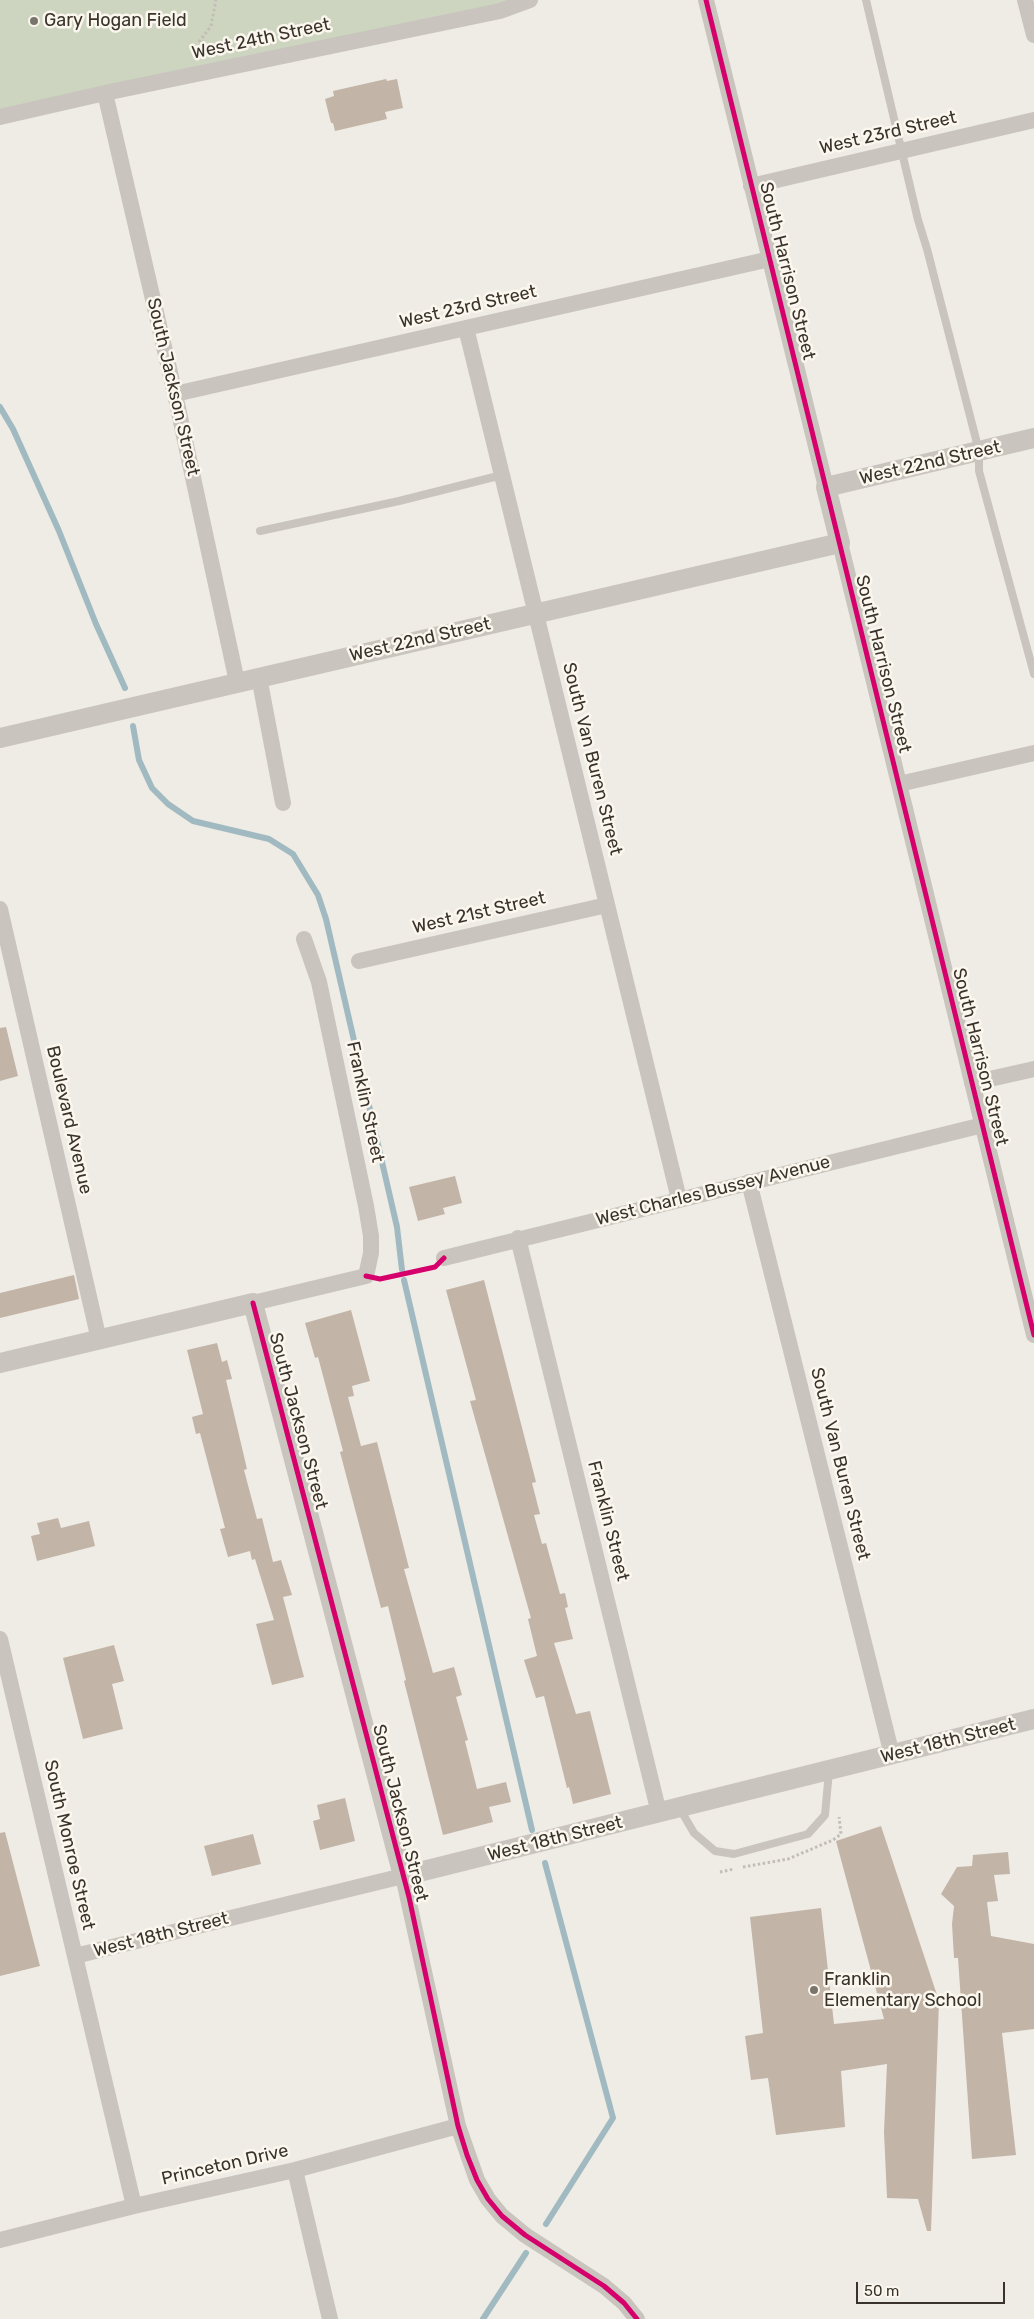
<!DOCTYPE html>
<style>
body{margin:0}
#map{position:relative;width:1034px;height:2319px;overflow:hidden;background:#efece5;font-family:Rubik,sans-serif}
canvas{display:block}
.scale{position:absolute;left:856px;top:2282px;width:149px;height:22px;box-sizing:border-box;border:2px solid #3a332b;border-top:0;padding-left:6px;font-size:15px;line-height:18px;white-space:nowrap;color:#3a332b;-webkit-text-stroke:4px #fbf7ee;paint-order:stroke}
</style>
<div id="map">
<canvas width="1034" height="2319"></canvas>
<div class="scale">50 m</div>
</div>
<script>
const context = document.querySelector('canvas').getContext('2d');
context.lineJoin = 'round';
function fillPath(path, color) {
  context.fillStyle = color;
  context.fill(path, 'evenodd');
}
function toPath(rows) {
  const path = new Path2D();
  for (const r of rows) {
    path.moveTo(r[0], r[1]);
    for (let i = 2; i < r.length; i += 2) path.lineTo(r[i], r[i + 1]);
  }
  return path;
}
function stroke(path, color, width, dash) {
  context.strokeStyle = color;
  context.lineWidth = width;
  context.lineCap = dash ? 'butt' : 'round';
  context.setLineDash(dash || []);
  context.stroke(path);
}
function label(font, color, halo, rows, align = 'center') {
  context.font = font + ' Rubik,sans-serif';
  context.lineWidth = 5;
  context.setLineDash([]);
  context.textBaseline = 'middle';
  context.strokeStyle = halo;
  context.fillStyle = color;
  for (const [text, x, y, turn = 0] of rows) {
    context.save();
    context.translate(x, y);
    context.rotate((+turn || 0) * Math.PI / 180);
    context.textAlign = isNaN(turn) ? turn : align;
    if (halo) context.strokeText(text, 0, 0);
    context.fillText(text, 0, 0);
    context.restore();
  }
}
const green = toPath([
 [0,0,529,0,0,111]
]);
const stream = toPath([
 [0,407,13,429,59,531,96,624,125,688],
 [133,726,139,760,152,788,168,804,193,821,269,839,293,854,318,895,326,919,397,1227,402,1270],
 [404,1280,532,1830],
 [545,1863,613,2118,546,2224],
 [483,2319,526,2253]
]);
const building = toPath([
 [386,79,387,81,397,79,403,108,385,112,387,119,335,131,333,123,331,123,325,99,334,96,333,91],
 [6,1027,18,1076,0,1081,0,1028],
 [455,1176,462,1203,443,1208,445,1214,418,1221,409,1187],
 [74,1275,79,1299,0,1318,0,1293],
 [484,1280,536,1482,532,1483,540,1514,534,1515,542,1544,546,1543,560,1594,565,1593,568,1607,565,1608,573,1639,554,1643,576,1714,590,1711,611,1794,573,1804,569,1787,567,1788,544,1696,536,1698,524,1660,537,1656,528,1619,531,1618,470,1401,476,1400,446,1290],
 [351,1310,370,1381,352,1386,354,1396,348,1397,361,1446,377,1442,409,1568,404,1569,433,1673,454,1667,462,1695,456,1697,468,1740,465,1741,477,1789,506,1782,511,1802,489,1807,493,1822,443,1835,404,1681,406,1680,388,1606,381,1608,340,1452,343,1451,318,1357,315,1358,305,1323],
 [217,1343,222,1362,227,1360,232,1379,226,1380,247,1469,244,1470,257,1519,262,1518,273,1562,281,1560,292,1595,283,1597,304,1677,272,1685,256,1624,274,1620,255,1559,252,1560,250,1551,228,1557,220,1529,225,1528,200,1433,196,1434,192,1417,203,1414,187,1350],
 [58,1518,61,1528,89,1521,95,1546,37,1561,31,1536,40,1534,37,1523],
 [114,1645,124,1681,112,1684,123,1729,83,1739,63,1658],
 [345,1798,355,1841,320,1850,313,1821,320,1819,317,1805],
 [881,1826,939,2001,931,2231,927,2231,918,2199,887,2198,884,2132,887,2064,841,2071,845,2127,776,2135,768,2078,751,2080,745,2036,763,2033,750,1917,821,1908,834,2024,884,2019,836,1841],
 [5,1832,40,1966,0,1976,0,1833],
 [253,1834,261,1864,212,1876,204,1846],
 [1008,1852,1010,1874,994,1875,998,1901,987,1902,991,1936,1034,1944,1034,2029,1002,2033,1016,2155,972,2159,958,1958,954,1958,952,1924,954,1906,941,1894,957,1867,972,1866,973,1855]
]);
const path = toPath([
 [199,42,211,26,216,0],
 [743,1867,788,1859,833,1840,841,1834,839,1817],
 [720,1872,734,1869]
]);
const service = toPath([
 [866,0,918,220,927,249,979,451,979,471,1034,674],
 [260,531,399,501,502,475],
 [680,1809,694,1833,715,1851,734,1854,808,1834,825,1815,829,1771]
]);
const minor = toPath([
 [706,0,826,487],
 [1025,0,1034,35],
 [105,93,175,394,237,682],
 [0,117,105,93,500,11,530,0],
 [751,186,1034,120],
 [466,328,679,1199],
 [175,394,770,259],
 [840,543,1034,1335],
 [259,677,283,803],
 [899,784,1034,753],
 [0,909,99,1340],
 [359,961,607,905],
 [972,1083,1034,1069],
 [749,1182,892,1755],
 [518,1238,659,1813],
 [444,1258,983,1125],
 [253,1303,366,1276,371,1253,371,1236,366,1206,319,982,304,939],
 [0,1639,134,2206],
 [75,1956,403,1876,458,2126,477,2180,488,2199,502,2216,525,2235,604,2286,624,2303,637,2319],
 [295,2170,330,2319],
 [0,2240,134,2206,295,2170,458,2126]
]);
const tertiary = toPath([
 [0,738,840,543,826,487,1034,438],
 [0,1363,253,1303,403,1876,1034,1719]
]);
const cycleway = toPath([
 [706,0,1034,1335],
 [366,1276,380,1279,435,1267,444,1258],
 [253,1303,409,1897,458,2126,467,2155,477,2180,488,2199,502,2216,525,2235,604,2286,624,2303,637,2319]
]);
const markers = [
 [34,21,5,"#79746c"],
 [814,1990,5,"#79746c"]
];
const poiNames = [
 ["Gary Hogan Field",44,21],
 ["Franklin",824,1980],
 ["Elementary School",824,2001]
];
const streetNames = [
 ["West 24th Street",261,39,-12],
 ["West 23rd Street",888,133,-13],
 ["South Harrison Street",787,271,76],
 ["West 23rd Street",468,307,-13],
 ["South Jackson Street",173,387,77],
 ["West 22nd Street",930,463,-13],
 ["West 22nd Street",420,640,-13],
 ["South Harrison Street",883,664,76],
 ["South Van Buren Street",592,759,76],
 ["West 21st Street",479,913,-13],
 ["South Harrison Street",980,1057,76],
 ["Franklin Street",365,1102,78],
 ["Boulevard Avenue",69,1120,77],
 ["West Charles Bussey Avenue",713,1191,-14],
 ["South Jackson Street",298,1421,75],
 ["South Van Buren Street",840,1464,76],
 ["Franklin Street",608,1521,76],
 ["West 18th Street",948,1741,-14],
 ["South Jackson Street",400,1813,76],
 ["West 18th Street",555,1839,-14],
 ["South Monroe Street",69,1845,77],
 ["West 18th Street",161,1935,-14],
 ["Princeton Drive",225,2165,-13]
];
fillPath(green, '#cdd5c0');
stroke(stream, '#a1bac1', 6);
fillPath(building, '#c2b4a7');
stroke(path, '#c2beb6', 3, [2.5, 2.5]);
stroke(service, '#c9c5be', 8);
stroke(minor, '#c9c5be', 16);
stroke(tertiary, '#c9c5be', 20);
stroke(cycleway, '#d6006c', 5);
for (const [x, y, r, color] of markers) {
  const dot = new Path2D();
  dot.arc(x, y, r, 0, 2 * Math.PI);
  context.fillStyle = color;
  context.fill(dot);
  stroke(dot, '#fbf7ee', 2);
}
label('18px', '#3a332b', '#fbf7ee', poiNames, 'left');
label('18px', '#3a332b', '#fbf7ee', streetNames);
</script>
